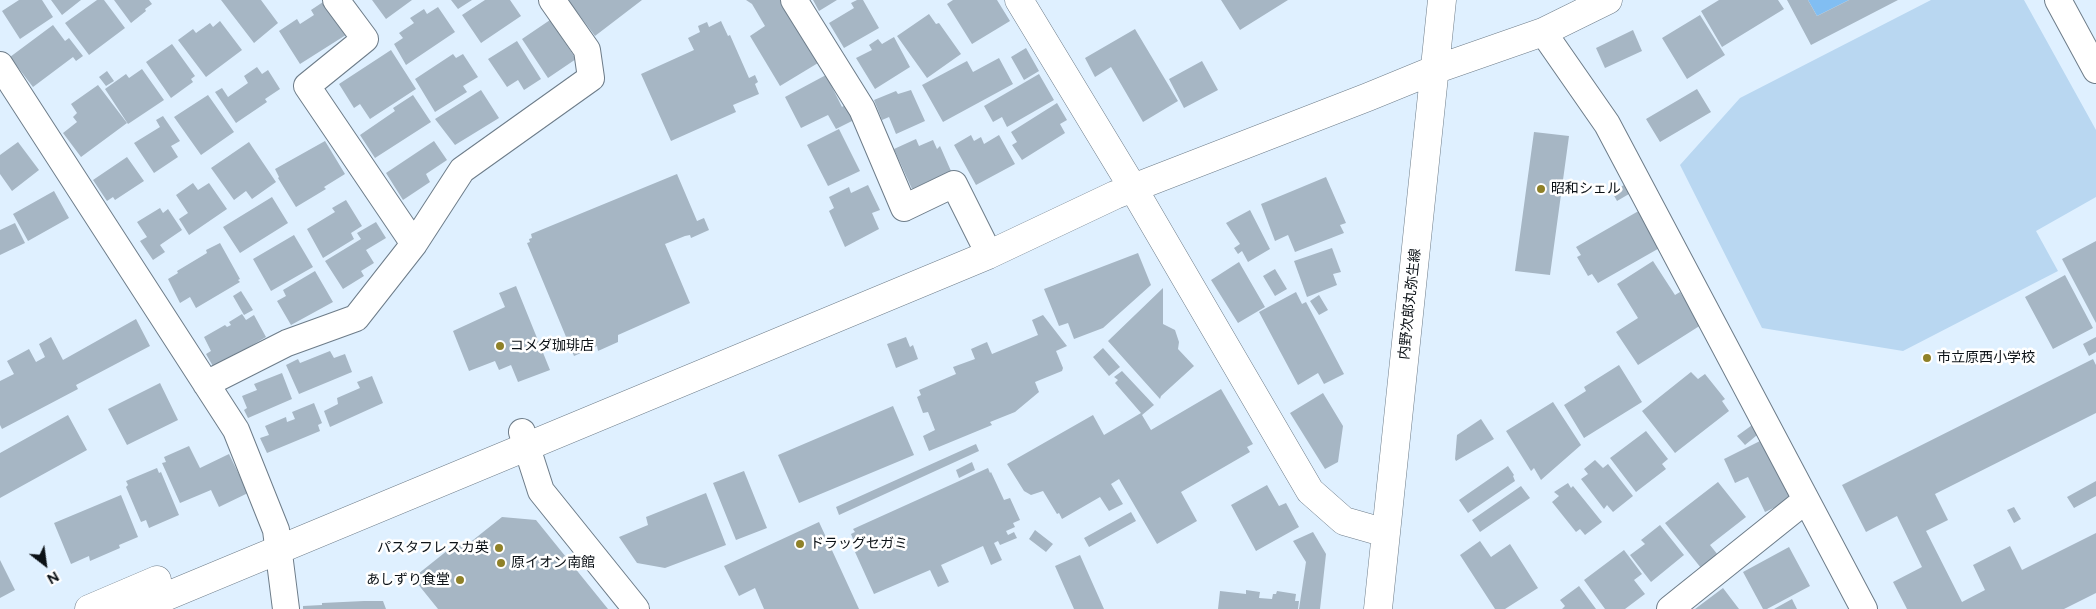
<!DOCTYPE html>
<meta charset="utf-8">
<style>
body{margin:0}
#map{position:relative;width:2096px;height:609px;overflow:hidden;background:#dff0ff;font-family:Figtree,sans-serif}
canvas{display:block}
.north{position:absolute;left:20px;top:539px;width:50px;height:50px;-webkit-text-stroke:4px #fff;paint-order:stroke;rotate:150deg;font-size:14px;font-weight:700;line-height:20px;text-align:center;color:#0b1116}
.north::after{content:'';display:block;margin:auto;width:18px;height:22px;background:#0b1116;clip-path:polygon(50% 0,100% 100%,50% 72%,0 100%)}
</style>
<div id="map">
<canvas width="2096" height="609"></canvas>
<div class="north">N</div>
</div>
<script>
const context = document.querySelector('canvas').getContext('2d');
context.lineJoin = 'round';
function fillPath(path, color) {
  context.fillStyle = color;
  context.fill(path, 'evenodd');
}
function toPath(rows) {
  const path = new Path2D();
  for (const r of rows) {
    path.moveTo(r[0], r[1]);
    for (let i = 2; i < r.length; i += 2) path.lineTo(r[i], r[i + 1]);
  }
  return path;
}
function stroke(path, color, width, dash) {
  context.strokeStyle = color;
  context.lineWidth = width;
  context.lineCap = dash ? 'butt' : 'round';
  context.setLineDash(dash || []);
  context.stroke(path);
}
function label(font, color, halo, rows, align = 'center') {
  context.font = font + ' Figtree,"Noto Sans JP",sans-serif';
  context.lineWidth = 5;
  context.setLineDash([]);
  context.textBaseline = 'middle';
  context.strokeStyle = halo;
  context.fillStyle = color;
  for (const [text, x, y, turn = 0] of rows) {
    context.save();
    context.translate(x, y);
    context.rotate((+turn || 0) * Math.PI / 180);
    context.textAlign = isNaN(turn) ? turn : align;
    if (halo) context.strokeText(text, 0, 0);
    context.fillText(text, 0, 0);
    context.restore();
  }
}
const green = toPath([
 [1931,0,2024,0,2096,130,2096,197,2036,231,2058,271,1903,351,1762,328,1680,165,1740,98]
]);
const water = toPath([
 [1808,0,1849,0,1817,16]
]);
const building = toPath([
 [19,0,42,0,53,17,20,39,2,11],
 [51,0,81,0,62,15],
 [97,0,104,0,125,28,89,55,65,23],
 [114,0,149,0,152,4,145,9,146,11,131,23],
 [221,0,261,0,278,23,254,43],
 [326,0,349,33,300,64,279,31,297,19,300,24,314,15,311,10],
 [372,0,412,0,386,19],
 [451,0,472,0,458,9],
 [485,0,510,0,521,16,481,43,462,15],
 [568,0,642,0,595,36],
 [746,0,780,0,818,63,780,86,750,36,765,26,752,4],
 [813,0,837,0,819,11],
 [857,0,863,0,879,28,844,48,829,23,854,8,851,3],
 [953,0,997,0,1010,21,972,44,947,4],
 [1221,0,1288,0,1240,30],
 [1719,0,1778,0,1784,9,1722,47,1701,11],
 [1787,0,1808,0,1817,16,1849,0,1898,0,1811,45],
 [438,7,455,32,406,65,394,44,403,38,399,33,414,23,410,18,424,9,427,14],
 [929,14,936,24,939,23,961,54,927,78,897,36],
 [1700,15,1725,55,1687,79,1662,38],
 [550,20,576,59,548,78,522,39],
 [220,21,242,50,206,77,178,40,193,29,196,33,210,23,213,27],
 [721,21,728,36,730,35,749,78,755,75,758,82,755,84,759,94,733,105,736,112,671,141,641,74,694,50,688,38,700,32,698,26,707,22,709,27],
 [53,25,65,41,69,38,83,56,76,61,73,57,33,87,10,57],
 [1135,29,1178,101,1143,122,1111,67,1095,77,1085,58],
 [1633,30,1642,51,1605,68,1596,48],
 [894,37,910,67,875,89,856,58,872,50,869,45,878,39,882,44],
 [517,41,541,79,524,90,518,80,507,87,488,59],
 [172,44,195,76,191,79,193,82,171,98,146,62],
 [1026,48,1039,71,1024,80,1011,57],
 [391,50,416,89,370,119,360,104,354,108,339,84],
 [453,54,456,58,463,54,478,77,463,86,467,92,435,112,415,79],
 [999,58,1013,84,943,122,922,85,967,61,973,72],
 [1202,61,1218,90,1184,108,1169,79],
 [257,67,262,74,268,70,280,89,265,99,267,102,236,123,215,92,222,88,228,97,248,83,244,76],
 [142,69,164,100,128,124,105,89,126,74,129,78],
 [107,71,114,81,106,86,99,77],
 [1039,74,1054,100,1007,127,1002,117,993,122,984,106],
 [826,75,842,107,845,105,854,120,836,129,828,115,801,128,785,97],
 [98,85,127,123,81,157,63,133,77,122,73,117,77,113,71,104],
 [1697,89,1711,112,1660,142,1646,119],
 [481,90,499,118,455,145,435,119],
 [911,90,925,121,896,134,889,117,882,120,874,100,896,91,898,94],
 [208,95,234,132,201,155,174,117],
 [413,95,431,122,375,158,360,135,395,111,393,108],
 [1057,103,1067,120,1060,124,1065,133,1022,160,1012,145,1017,142,1011,132],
 [163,116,180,141,171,146,178,157,154,173,134,143,160,127,156,120],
 [839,129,860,171,828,186,807,145],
 [1534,132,1569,136,1550,275,1515,271],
 [971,135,974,141,981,137,984,144,999,135,1015,164,976,185,954,145],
 [916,139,919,146,933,140,937,149,940,146,951,171,912,189,894,149],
 [325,141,345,174,324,187,326,189,296,207,278,178,279,177,275,169],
 [434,141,447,160,426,174,430,182,403,200,386,173],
 [18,142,39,170,12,191,0,174,0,155],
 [249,142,276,182,252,199,246,191,234,200,211,168],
 [127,157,144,181,115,200,113,197,107,201,93,180],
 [677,174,697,221,704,218,709,230,691,238,690,235,685,236,665,244,690,303,618,335,618,342,598,351,597,346,574,356,527,243,530,242,529,239,532,238,531,234],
 [1326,177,1346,223,1340,225,1344,233,1295,252,1288,235,1275,241,1261,204],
 [193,183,198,190,209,183,227,209,189,235,179,219,188,213,176,195],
 [868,185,880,210,872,213,879,229,845,247,829,211,834,208,829,197,849,187,851,193],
 [1624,185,1629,194,1617,201,1612,192],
 [54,191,69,218,28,241,13,214],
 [272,197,288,223,240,253,223,227],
 [346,200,362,226,351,233,354,239,323,258,307,229,335,212,332,208],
 [160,208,163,213,168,209,182,230,160,245,165,252,153,260,140,241,147,237,137,222],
 [1642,209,1663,246,1598,283,1592,274,1588,276,1577,257,1581,255,1576,247],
 [1250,210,1270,249,1248,262,1242,251,1238,254,1234,248,1240,244,1226,223],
 [376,222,386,238,366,250,374,263,361,271,364,276,343,289,325,261,361,239,357,233],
 [15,223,25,243,0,255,0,230],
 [294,235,313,267,271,291,253,259],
 [2096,241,2096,323,2062,259],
 [220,243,240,279,238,280,240,282,196,308,190,297,180,303,168,279,178,273,177,271,207,253,206,250],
 [1332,248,1341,272,1333,274,1337,285,1307,297,1294,261],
 [1138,253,1151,285,1103,328,1074,339,1068,323,1059,326,1044,289],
 [1653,261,1675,295,1680,292,1701,325,1638,365,1616,332,1638,318,1617,284],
 [1239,262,1265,307,1238,323,1211,280],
 [1275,269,1287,289,1275,296,1263,276],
 [315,271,333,302,291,325,277,301,286,296,283,290],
 [2065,275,2093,328,2053,349,2025,297],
 [516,286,550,370,518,382,511,365,499,370,495,361,469,371,453,331,505,307,499,293],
 [1163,288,1163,324,1175,330,1179,342,1178,349,1194,366,1161,396,1160,399,1108,341],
 [241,291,253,310,244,315,233,296],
 [1296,292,1302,304,1306,302,1344,374,1324,384,1318,373,1298,385,1259,312],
 [1319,295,1328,310,1319,315,1310,301],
 [242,314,246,320,254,315,266,337,214,368,206,354,211,351,204,337,225,325,227,327,231,325,229,322],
 [1043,315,1067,346,1056,351,1063,368,1062,371,1035,382,1039,392,1015,412,990,422,992,425,929,451,923,436,935,430,928,412,923,413,917,397,921,395,919,390,956,374,953,367,975,359,971,349,987,342,992,354,1038,335,1032,320],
 [136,319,150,346,76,385,78,389,2,429,0,425,0,381,14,374,7,361,29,349,36,362,45,357,39,344,51,337,63,360],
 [906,337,910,347,913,345,918,359,896,368,887,344],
 [2096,337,2096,352,2089,356,2083,344],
 [1103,348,1120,367,1109,376,1093,357],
 [330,351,334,358,345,354,352,372,299,394,286,365,298,359,300,363],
 [2093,359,2096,365,2096,413,1935,494,1948,520,1926,531,1962,602,1985,590,1973,565,2010,546,2022,570,2096,533,2096,593,2064,609,1907,609,1893,582,1922,567,1897,516,1866,532,1842,485],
 [1619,365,1642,402,1584,438,1564,405,1586,391,1584,387],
 [1122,371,1154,405,1142,415,1151,430,1221,389,1253,444,1247,447,1250,452,1181,492,1197,521,1157,544,1119,479,1111,484,1123,504,1109,511,1100,497,1062,519,1059,513,1057,514,1043,491,1031,495,1024,491,1007,464,1093,415,1104,435,1141,413,1115,383,1118,380,1114,377],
 [1691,372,1698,379,1705,374,1725,399,1722,401,1729,411,1675,453,1642,411],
 [282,373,292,399,248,418,244,410,247,408,242,396,257,390,254,384],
 [372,376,383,403,330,427,324,411,338,404,337,398,360,388,357,382],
 [160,383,178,420,127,445,108,409],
 [1323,393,1343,426,1338,462,1325,469,1290,413],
 [1553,402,1581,445,1541,480,1534,468,1531,471,1506,431],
 [314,403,322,423,318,425,320,431,267,453,260,438,269,435,265,426,286,417,287,422,295,419,292,412],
 [893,406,914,455,799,503,778,455],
 [68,415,87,450,0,498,0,453],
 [1481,419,1494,439,1456,461,1455,459,1457,435],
 [1755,423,1762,431,1745,445,1737,436],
 [1646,431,1668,459,1662,464,1666,469,1636,492,1610,458],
 [1764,439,1793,499,1765,512,1748,477,1735,483,1724,459],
 [976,444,979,451,839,515,836,507],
 [189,446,200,468,229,454,248,493,219,507,211,490,180,503,162,463,166,462,164,457],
 [1595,460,1603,468,1608,464,1633,496,1613,512,1607,505,1604,509,1581,479,1588,474,1584,469],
 [972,462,975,470,959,478,956,470],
 [1508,466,1514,475,1513,476,1515,481,1468,513,1459,500],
 [157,468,159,473,161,472,179,515,149,528,146,520,141,522,126,487,128,485,126,481],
 [988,468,990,473,991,472,1004,500,1010,498,1020,520,1013,523,1015,527,1006,531,1008,535,1014,532,1017,538,1000,545,998,541,994,543,1002,560,991,565,983,546,941,565,949,582,938,587,930,570,874,594,855,552,858,551,851,534,855,532,853,529],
 [744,471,767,528,736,540,713,483],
 [2096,481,2096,496,2074,508,2067,497],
 [1718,482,1746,517,1710,545,1718,555,1701,568,1665,523],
 [1568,483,1571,488,1573,486,1602,522,1585,535,1580,529,1576,532,1552,502,1559,496,1554,492],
 [1267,485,1279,506,1286,503,1299,527,1256,551,1231,505],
 [1521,486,1530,498,1480,532,1472,520],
 [706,493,726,545,665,568,637,563,619,537,648,525,646,517],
 [121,495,138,537,119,545,120,548,90,561,89,556,71,564,54,523],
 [2014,507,2021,519,2014,523,2007,510],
 [1131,512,1136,521,1089,547,1084,538],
 [502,517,536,520,608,609,438,609,413,578,458,542,463,548],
 [819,522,859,609,764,609,755,588,739,596,724,566],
 [1660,525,1684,555,1651,582,1630,555,1645,544,1641,540],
 [1035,530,1053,544,1046,552,1029,539],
 [1313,532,1326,554,1320,609,1299,609,1306,562,1293,541],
 [1480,541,1491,557,1510,544,1538,588,1505,609,1495,609,1460,555],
 [1789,547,1810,586,1767,609,1763,609,1743,572],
 [1624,550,1642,574,1634,580,1645,594,1625,609,1605,609,1584,580],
 [1080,555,1104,609,1074,609,1055,566],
 [0,560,15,590,0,598],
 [1579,586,1596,609,1562,609,1565,606,1560,600],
 [1723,588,1739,609,1695,609],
 [1246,590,1260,592,1259,598,1272,599,1273,594,1276,594,1277,591,1296,594,1295,601,1299,601,1298,609,1218,609,1220,591,1246,594],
 [1792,599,1797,609,1774,609],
 [364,601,383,601,386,609,303,609,303,606,322,605,322,603]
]);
const street = toPath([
 [336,0,365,39,307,86,414,244],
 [794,0,862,109,904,208,954,184,983,242],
 [2058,0,2096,70],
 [1543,32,1607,124,1864,609],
 [0,65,236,430,276,530,286,609],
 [206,384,287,343,356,318,414,244,462,170,591,78,587,50,552,0],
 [522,432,541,491,636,609],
 [1670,609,1806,500]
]);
const secondary = toPath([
 [1019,0,1133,188,1310,491,1344,521,1386,533],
 [89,609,157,580],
 [136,609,988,255,1115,195,1368,97,1434,70,1543,32,1608,0],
 [1378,609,1442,0]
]);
const markers = [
 [1541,189,5,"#8f8128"],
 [500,346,5,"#8f8128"],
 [1927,358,5,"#8f8128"],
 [800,544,5,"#8f8128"],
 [499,548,5,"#8f8128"],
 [501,563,5,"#8f8128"],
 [460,580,5,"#8f8128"]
];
const poiNames = [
 ["昭和シェル",1551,189],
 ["コメダ珈琲店",510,346],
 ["市立原西小学校",1937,358],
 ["ドラッグセガミ",810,544],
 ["パスタフレスカ英",489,548,"right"],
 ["原イオン南館",511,563],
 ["あしずり食堂",450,580,"right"]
];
const streetNames = [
 ["内野次郎丸弥生線",1410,304,-84]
];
fillPath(green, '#b9d7f1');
fillPath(water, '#81bef2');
fillPath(building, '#a6b6c4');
stroke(street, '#6d7c89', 28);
stroke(secondary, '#6d7c89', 29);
stroke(street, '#fff', 26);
stroke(secondary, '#fff', 28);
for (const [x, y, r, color] of markers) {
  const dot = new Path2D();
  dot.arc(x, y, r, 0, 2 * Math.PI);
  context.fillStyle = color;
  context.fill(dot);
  stroke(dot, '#fff', 2);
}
label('14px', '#0b1116', '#fff', poiNames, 'left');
label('14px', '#0b1116', '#fff', streetNames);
</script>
